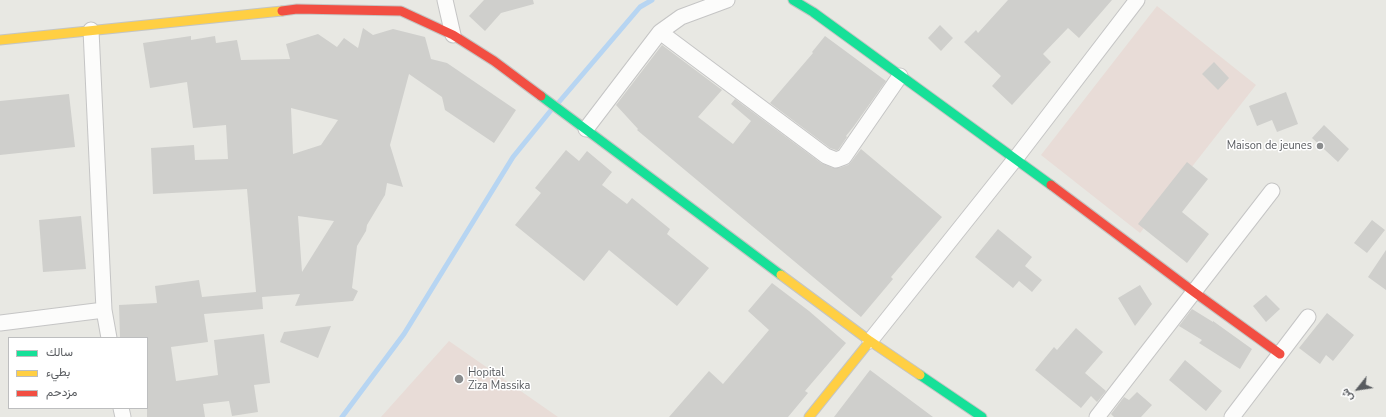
<!DOCTYPE html>
<meta charset="utf-8">
<style>
body{margin:0}
#map{position:relative;width:1386px;height:417px;overflow:hidden;background:#e8e8e3;font-family:"Nunito Sans",Vazirmatn,sans-serif}
canvas{display:block}
.legend{position:absolute;left:8px;top:337px;width:140px;height:72px;box-sizing:border-box;background:#fff;border:1px solid #bdbebf;margin:0;padding:5px 7px;list-style:none;font-size:12px;color:#595c60}
.legend li{display:flex;align-items:center;gap:8px;height:20px}
.legend b{width:20px;border:1px solid #bdbebf}
.north{position:absolute;left:1338px;top:369px;width:40px;height:40px;-webkit-text-stroke:3px #fff;paint-order:stroke;rotate:240deg;font-size:11px;font-weight:700;line-height:16px;text-align:center;color:#595c60}
.north::after{content:'';display:block;margin:auto;width:14px;height:18px;background:#595c60;clip-path:polygon(50% 0,100% 100%,50% 72%,0 100%)}
</style>
<div id="map">
<canvas width="1386" height="417"></canvas>
<ul class="legend">
<li><b style="height:5px;background:#16e098"></b>سالك</li>
<li><b style="height:5px;background:#ffcf43"></b>بطيء</li>
<li><b style="height:5px;background:#f24e42"></b>مزدحم</li>
</ul>
<div class="north">ش</div>
</div>
<script>
const context = document.querySelector('canvas').getContext('2d');
context.lineJoin = 'round';
function fillPath(path, color) {
  context.fillStyle = color;
  context.fill(path, 'evenodd');
}
function toPath(rows) {
  const path = new Path2D();
  for (const r of rows) {
    path.moveTo(r[0], r[1]);
    for (let i = 2; i < r.length; i += 2) path.lineTo(r[i], r[i + 1]);
  }
  return path;
}
function stroke(path, color, width, dash) {
  context.strokeStyle = color;
  context.lineWidth = width;
  context.lineCap = dash ? 'butt' : 'round';
  context.setLineDash(dash || []);
  context.stroke(path);
}
function label(font, color, halo, rows, align = 'center') {
  context.font = font + ' "Nunito Sans",sans-serif';
  context.lineWidth = 3;
  context.setLineDash([]);
  context.textBaseline = 'middle';
  context.strokeStyle = halo;
  context.fillStyle = color;
  for (const [text, x, y, turn = 0] of rows) {
    context.save();
    context.translate(x, y);
    context.rotate((+turn || 0) * Math.PI / 180);
    context.textAlign = isNaN(turn) ? turn : align;
    if (halo) context.strokeText(text, 0, 0);
    context.fillText(text, 0, 0);
    context.restore();
  }
}
const medical = toPath([
 [1157,6,1256,85,1140,233,1041,155],
 [449,341,558,417,381,417]
]);
const stream = toPath([
 [559,102,640,7,652,0],
 [342,417,404,334,513,157,552,109]
]);
const building = toPath([
 [484,0,533,0,534,4,501,13,485,31,469,16],
 [1008,0,1112,0,1079,38,1068,28,1043,54,1051,62,1012,105,992,86,1001,76,964,42,976,30,978,33],
 [940,25,953,38,941,51,928,38],
 [363,28,373,35,393,29,425,37,431,59,447,63,516,110,494,143,445,110,442,97,409,74,390,145,403,187,387,183,385,195,367,225,366,231,357,246,352,288,358,291,353,301,295,306,300,294,262,297,263,309,204,314,208,342,171,347,176,381,218,375,214,340,264,334,270,383,254,385,258,412,232,416,229,401,203,404,205,417,147,417,147,338,120,338,119,305,157,303,155,286,199,280,202,297,256,292,247,189,153,194,151,148,194,145,195,160,228,159,226,125,193,128,187,82,150,88,143,43,191,36,191,40,215,36,216,43,237,40,241,60,290,59,286,44,318,34,337,47,344,38,358,48],
 [291,108,338,120,321,145,293,154],
 [298,216,334,221,302,272],
 [825,36,886,81,854,126,846,136,847,137,838,150,836,150,830,148,770,103,813,53,812,52],
 [662,45,722,90,698,117,733,144,751,121,731,104,735,99,821,163,833,168,839,168,848,165,851,162,861,149,942,217,891,277,893,279,861,317,637,130,638,129,616,105],
 [1214,62,1229,78,1218,90,1202,74],
 [1286,92,1298,124,1277,132,1272,120,1257,126,1249,106],
 [69,94,75,147,0,155,0,101],
 [1324,125,1349,149,1338,162,1312,138],
 [566,150,579,161,587,151,612,172,602,185,627,204,632,198,670,229,667,234,709,268,677,306,609,250,584,281,515,225,541,193,535,188],
 [1187,162,1208,179,1182,212,1209,234,1187,263,1138,224],
 [81,216,86,269,43,272,39,220],
 [1372,220,1385,230,1367,253,1354,243],
 [998,229,1032,257,1025,266,1042,280,1032,292,1019,281,1013,288,975,257],
 [1386,250,1386,290,1368,277],
 [772,283,809,311,846,343,805,391,808,393,788,417,669,417,709,371,723,384,769,330,748,311],
 [1140,285,1152,304,1135,326,1118,298],
 [1266,295,1280,309,1266,322,1253,306],
 [1192,309,1213,322,1213,321,1252,349,1240,369,1199,343,1202,340,1179,326],
 [1327,313,1354,335,1333,361,1326,355,1320,364,1299,348],
 [331,326,318,358,280,342,284,332],
 [1076,328,1103,352,1085,373,1106,391,1097,402,1091,396,1081,408,1035,370,1054,347,1057,350],
 [1185,360,1222,391,1206,411,1169,380],
 [870,370,933,417,834,417],
 [1137,392,1152,405,1141,417,1114,417,1111,414,1124,397,1129,400]
]);
const street = toPath([
 [445,0,453,35],
 [91,30,104,310,109,338],
 [660,32,681,17,727,0],
 [586,129,660,32,826,156,836,160,844,157,900,76],
 [0,323,104,310],
 [870,341,1016,158,1137,0],
 [121,408,123,417],
 [1097,417,1272,191],
 [1232,417,1308,317]
]);
const fast = toPath([
 [793,0,813,12,1051,185],
 [541,96,781,275],
 [920,375,982,417]
]);
const slow = toPath([
 [0,40,282,11],
 [781,275,870,341,920,375],
 [809,417,870,341]
]);
const jam = toPath([
 [282,11,297,9,401,11,453,35,494,61,541,96],
 [1051,185,1194,292,1280,354]
]);
const markers = [
 [1320,146,4,"#8b8d8e"],
 [459,379,5,"#8b8d8e"]
];
const poiNames = [
 ["Maison de jeunes",1312,146],
 ["Hopital",468,373,"left"],
 ["Ziza Massika",468,386,"left"]
];
fillPath(medical, '#e8dcd7');
stroke(stream, '#b7d5f2', 5);
fillPath(building, '#cfcfcc');
stroke(street, '#c5c5c5', 17);
stroke(fast, '#c4c5c3', 11);
stroke(slow, '#c4c5c3', 11);
stroke(jam, '#c4c5c3', 11);
stroke(street, '#fcfcfb', 15);
stroke(fast, '#16e098', 9);
stroke(slow, '#ffcf43', 9);
stroke(jam, '#f24e42', 9);
for (const [x, y, r, color] of markers) {
  const dot = new Path2D();
  dot.arc(x, y, r, 0, 2 * Math.PI);
  context.fillStyle = color;
  context.fill(dot);
  stroke(dot, '#fff', 1.5);
}
label('11px', '#595c60', '#fff', poiNames, 'right');
</script>
